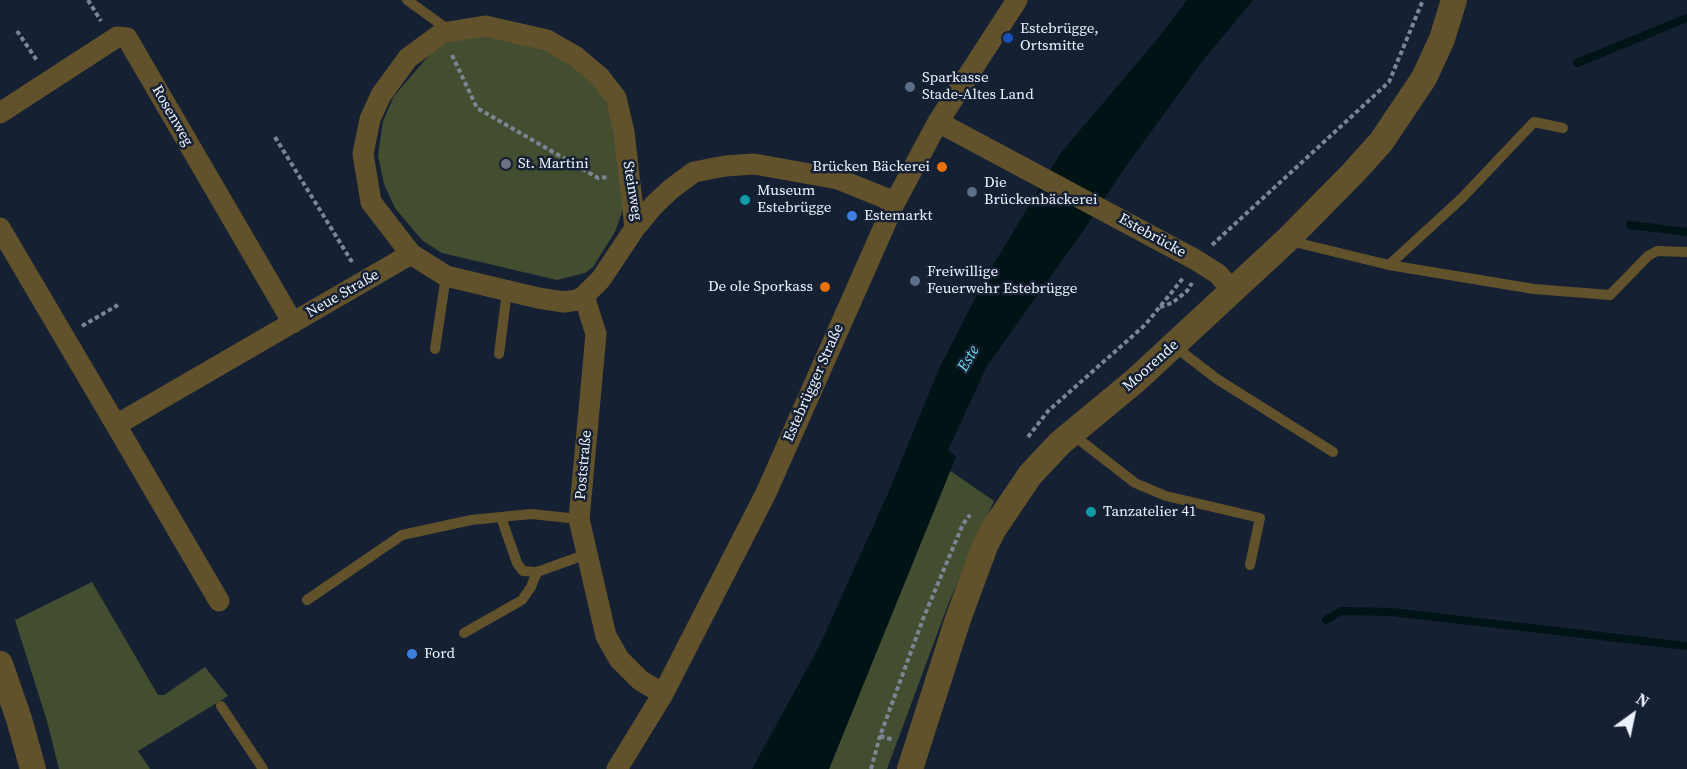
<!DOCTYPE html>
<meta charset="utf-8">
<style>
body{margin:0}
#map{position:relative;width:1687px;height:769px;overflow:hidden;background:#162033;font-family:"Source Serif 4",serif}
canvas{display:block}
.north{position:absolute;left:1603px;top:685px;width:60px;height:60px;-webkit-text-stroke:4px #162033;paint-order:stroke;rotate:33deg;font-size:16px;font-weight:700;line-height:24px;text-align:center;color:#edf3fe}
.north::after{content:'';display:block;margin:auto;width:21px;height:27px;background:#edf3fe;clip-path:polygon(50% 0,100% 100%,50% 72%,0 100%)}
</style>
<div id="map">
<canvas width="1687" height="769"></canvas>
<div class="north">N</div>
</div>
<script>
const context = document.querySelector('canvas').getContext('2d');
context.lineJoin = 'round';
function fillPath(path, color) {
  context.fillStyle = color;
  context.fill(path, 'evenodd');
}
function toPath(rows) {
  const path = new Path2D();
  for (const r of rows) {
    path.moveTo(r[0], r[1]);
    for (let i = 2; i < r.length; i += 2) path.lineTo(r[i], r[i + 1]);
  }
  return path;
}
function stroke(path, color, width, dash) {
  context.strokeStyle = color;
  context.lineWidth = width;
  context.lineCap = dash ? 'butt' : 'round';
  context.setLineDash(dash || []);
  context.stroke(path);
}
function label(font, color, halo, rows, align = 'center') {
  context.font = font + ' "Source Serif 4",serif';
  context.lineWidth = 5;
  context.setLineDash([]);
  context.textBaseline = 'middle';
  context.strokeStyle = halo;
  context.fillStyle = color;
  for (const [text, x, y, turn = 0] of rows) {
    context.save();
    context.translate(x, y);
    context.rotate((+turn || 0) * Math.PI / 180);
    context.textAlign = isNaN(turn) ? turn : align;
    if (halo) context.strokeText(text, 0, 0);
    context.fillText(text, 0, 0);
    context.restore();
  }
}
const green = toPath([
 [478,35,553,51,595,86,606,102,611,119,617,153,623,209,615,232,593,267,585,273,557,280,442,253,423,241,415,232,395,208,384,184,378,156,383,121,394,96,431,53,446,43],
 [949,470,994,501,949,602,887,769,829,769],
 [92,582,158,695,164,695,205,667,228,696,138,751,150,769,59,769,47,721,15,620]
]);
const water = toPath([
 [1187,0,1253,0,1201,63,1124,169,1081,234,987,366,948,450,956,457,829,769,752,769,819,647,890,489,938,371,986,277,1060,154,1159,37]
]);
const stream = toPath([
 [1577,63,1687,18],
 [1630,225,1687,232],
 [1326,620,1341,611,1392,612,1687,646]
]);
const path = toPath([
 [88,0,101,21],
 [17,31,38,62],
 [452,55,477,108,598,178,608,177],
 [275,137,352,262],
 [1212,245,1389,82,1423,0],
 [1160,307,1172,303,1187,291,1192,283],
 [82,326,118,305],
 [1028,437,1048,411,1145,325,1184,277],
 [880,736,894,740],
 [871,769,880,736,923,619,963,524,970,515]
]);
const service = toPath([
 [407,0,450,31],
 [1290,241,1389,265,1534,289,1610,295,1648,256,1657,251,1687,252],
 [1389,265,1461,199,1534,122,1563,128],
 [1174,346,1217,379,1333,452],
 [435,349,446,276],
 [499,354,507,291],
 [1072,434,1135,483,1166,496,1260,518,1250,565],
 [501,517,517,563,523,571,537,572,587,554],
 [307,600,402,535,471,520,531,514,579,519],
 [464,633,522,600,531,587,537,572],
 [221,706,263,769]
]);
const minor = toPath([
 [0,113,117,37,127,38,293,323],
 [938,122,1196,260,1218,274,1232,290],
 [0,228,116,425,411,254],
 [635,228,624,132,616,98,600,77,575,56,547,40,485,26,442,33,408,58,381,95,370,119,363,154,371,202,411,254,446,276,538,298,564,302,577,300,584,296,601,279,635,228,654,205,671,189,694,172,725,166,754,164,838,179,895,202],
 [584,296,596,334,579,519,606,636,619,659,640,680,663,694],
 [116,425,219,601],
 [617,769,663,694,766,493,895,202,938,122,1017,0]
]);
const tertiary = toPath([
 [0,664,19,719,33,769],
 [910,769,958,619,985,546,993,530,1030,475,1060,443,1136,380,1287,240,1353,173,1381,142,1424,78,1442,39,1454,0]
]);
const markers = [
 [1008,38,6,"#1a4fb4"],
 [910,87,6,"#5c6f8a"],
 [506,164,6,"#6b7280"],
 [942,167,6,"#e8710a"],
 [972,192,6,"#5c6f8a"],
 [745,200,6,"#0f9aa8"],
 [852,216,6,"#3f7fe0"],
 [915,281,6,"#5c6f8a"],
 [825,287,6,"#e8710a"],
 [1091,512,6,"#0f9aa8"],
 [412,654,6,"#3f7fe0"]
];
const poiNames = [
 ["Estebrügge,",1020,29],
 ["Ortsmitte",1020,46],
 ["Sparkasse",922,78],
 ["Stade-Altes Land",922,95],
 ["St. Martini",518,164],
 ["Brücken Bäckerei",930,167,"right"],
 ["Die",984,183],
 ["Brückenbäckerei",984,200],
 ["Museum",757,191],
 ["Estebrügge",757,208],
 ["Estemarkt",864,216],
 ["Freiwillige",927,272],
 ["Feuerwehr Estebrügge",927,289],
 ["De ole Sporkass",813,287,"right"],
 ["Tanzatelier 41",1103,512],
 ["Ford",424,654]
];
const streetNames = [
 ["Rosenweg",172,116,60],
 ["Steinweg",632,191,81],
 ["Estebrücke",1152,236,29],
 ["Neue Straße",343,294,-30],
 ["Moorende",1151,366,-42],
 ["Estebrügger Straße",814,383,-66],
 ["Poststraße",584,465,-85]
];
const waterNames = [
 ["Este",969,359,-60]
];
fillPath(green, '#434e31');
fillPath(water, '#001315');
stroke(stream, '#001315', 8);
stroke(path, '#7d8595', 4, [4.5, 3]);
stroke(service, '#61522b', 10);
stroke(minor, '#61522b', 21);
stroke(tertiary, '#61522b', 26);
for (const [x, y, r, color] of markers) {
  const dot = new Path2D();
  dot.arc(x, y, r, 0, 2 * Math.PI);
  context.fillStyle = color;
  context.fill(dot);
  stroke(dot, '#162033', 2);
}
label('15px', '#edf3fe', '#162033', poiNames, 'left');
label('15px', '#edf3fe', '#162033', streetNames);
label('italic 16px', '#6fdde7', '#162033', waterNames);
</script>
